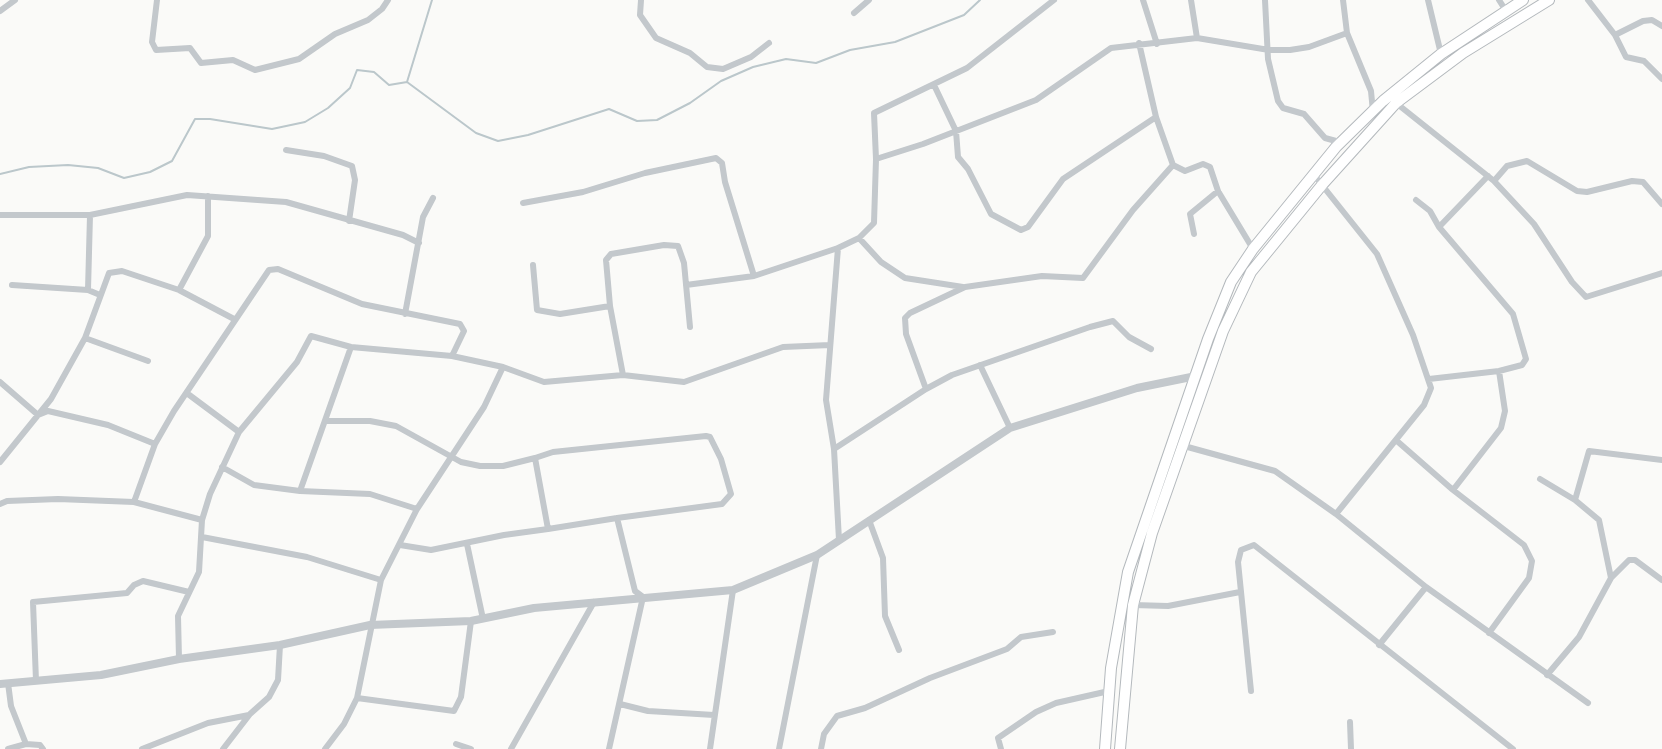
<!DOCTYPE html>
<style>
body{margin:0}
canvas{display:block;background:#fafaf8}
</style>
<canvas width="1662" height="749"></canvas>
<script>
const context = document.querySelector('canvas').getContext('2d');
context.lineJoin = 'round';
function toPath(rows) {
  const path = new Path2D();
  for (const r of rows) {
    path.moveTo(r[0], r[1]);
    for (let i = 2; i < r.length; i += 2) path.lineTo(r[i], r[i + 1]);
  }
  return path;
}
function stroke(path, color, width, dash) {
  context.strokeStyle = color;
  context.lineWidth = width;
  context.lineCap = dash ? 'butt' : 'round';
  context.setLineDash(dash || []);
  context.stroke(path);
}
const stream = toPath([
 [407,82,432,0],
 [0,174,29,167,68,165,98,168,124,178,150,172,172,161,195,119,210,119,272,129,305,122,328,108,350,88,357,70,374,72,389,85,407,82,476,133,498,141,528,135,609,109,637,121,657,120,690,103,721,81,753,67,786,59,816,63,850,50,895,42,964,15,980,0]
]);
const minor = toPath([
 [157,0,152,42,156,50,190,48,201,63,233,60,255,70,299,59,335,34,368,20,382,9,388,0],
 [641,0,640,15,656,38,690,53,707,67,723,69,751,57,769,43],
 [1143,0,1157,44],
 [1191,0,1197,38],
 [1265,0,1268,59,1278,101,1283,108,1304,114,1325,138,1336,141,1338,145],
 [1343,0,1347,33,1371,91,1373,112],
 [1428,0,1441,54],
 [1499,0,1506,11],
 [1588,0,1615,35,1626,57,1644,61,1662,79],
 [0,11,15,0],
 [854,13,869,0],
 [1615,35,1643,21,1652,20,1662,26],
 [1139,43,1156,117,1173,165,1185,171,1203,164,1210,167,1218,191,1253,249],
 [934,85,956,131,958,157,968,169,991,214,1021,230,1028,227,1063,179,1156,117],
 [1396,103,1494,181,1534,224,1572,282,1586,297,1662,273],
 [286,150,324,156,352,166,355,180,349,221],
 [876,159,923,144,1036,100,1111,48,1197,38,1269,50,1290,50,1309,47,1347,33],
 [1314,175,1377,254,1413,335,1431,388,1424,405,1336,514],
 [1494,181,1507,166,1527,161,1577,191,1587,192,1632,181,1643,182,1662,204],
 [1416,200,1430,211,1439,227],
 [523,203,583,192,645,173,716,158,722,163,725,182,754,276],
 [0,215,90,215,88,290],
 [90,215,187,195,286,202,403,235,419,243],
 [1194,234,1190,214,1218,191],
 [859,238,874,223,876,159,874,113,967,68,1054,0],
 [838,248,826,400,834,449,839,540],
 [533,265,537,310,560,314,610,306],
 [12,285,88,290,100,295],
 [686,285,754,276,838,248,859,238,881,262,905,278,963,287],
 [179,290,208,236,208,196],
 [405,314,423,217,433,198],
 [85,338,148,361],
 [980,365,1010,428],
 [623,375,610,306,606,260,611,254,664,245,678,246,684,263,690,327],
 [1429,379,1499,371,1522,365,1526,359,1513,314,1439,227,1488,176],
 [0,382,38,415,48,411,108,425,155,444],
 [926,389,906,334,905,318,910,313,965,287,1042,276,1083,278,1133,210,1173,165],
 [188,394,239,432],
 [326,421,370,421,396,426,461,462,480,466,503,466,535,458],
 [1397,441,1453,490,1524,545,1532,561,1529,578,1489,633],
 [1184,446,1275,471,1336,514,1426,587,1588,703],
 [834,449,926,389,952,375,1090,327,1113,321,1129,337,1151,349],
 [0,462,51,399,85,338,109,273,122,271,179,290,234,319],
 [222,467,254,485,300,491,370,494,417,509],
 [1540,479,1575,500,1599,520,1611,578],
 [1453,490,1501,428,1505,411,1499,371],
 [300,491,351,347],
 [1575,500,1589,451,1662,460],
 [134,502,155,444,174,411,269,270,278,269,362,304,460,324,464,331,452,356],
 [0,504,7,501,58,499,134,502,202,520],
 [869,520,883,558,885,616,899,650],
 [202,537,307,557,381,580],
 [467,544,483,619],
 [400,545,431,550,504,535,548,529,617,518,722,504,731,494,721,459,710,437,706,436,553,452,535,458,548,529],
 [1133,605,1168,606,1240,592],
 [1379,645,1426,587],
 [179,659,178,616,199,572,202,520,210,494,239,432,297,362,311,336,351,347,452,356,503,367,544,382,623,375,684,382,783,347,830,345],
 [1547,675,1579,637,1611,578,1629,560,1635,560,1662,580],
 [36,681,33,602,127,593,134,585,143,581,189,592],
 [8,683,11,706,26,744,40,745,43,749],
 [1251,691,1238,562,1241,550,1254,545,1513,749],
 [357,698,454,711,461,697,471,621],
 [620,704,648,711,714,715],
 [1350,722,1351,749],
 [456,744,471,749],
 [8,749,26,744],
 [142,749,208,723,249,715],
 [223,749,250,714,269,697,278,680,280,645],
 [325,749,344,724,357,698,381,580,417,509,484,407,503,367],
 [511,749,594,602],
 [609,749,643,597,635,591,617,518],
 [710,749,733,590],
 [779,749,817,555],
 [821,749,824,734,837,716,865,708,930,678,1007,649,1021,637,1053,632],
 [1001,749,998,738,1036,712,1056,703,1109,691]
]);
const tertiary = toPath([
 [0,684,101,675,179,659,280,645,370,625,471,621,534,608,733,590,817,555,1010,428,1137,388,1196,376]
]);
const trunk = toPath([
 [1105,749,1111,668,1128,572,1208,339,1231,282,1253,249,1336,147,1383,101,1441,54,1523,0],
 [1120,749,1133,605,1152,533,1223,331,1251,272,1322,185,1396,103,1463,53,1549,0]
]);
stroke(stream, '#bbc7cb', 2);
stroke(trunk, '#b4b9bd', 12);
stroke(minor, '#c3c8cc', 6);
stroke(tertiary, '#c3c8cc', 8);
stroke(trunk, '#fff', 10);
</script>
